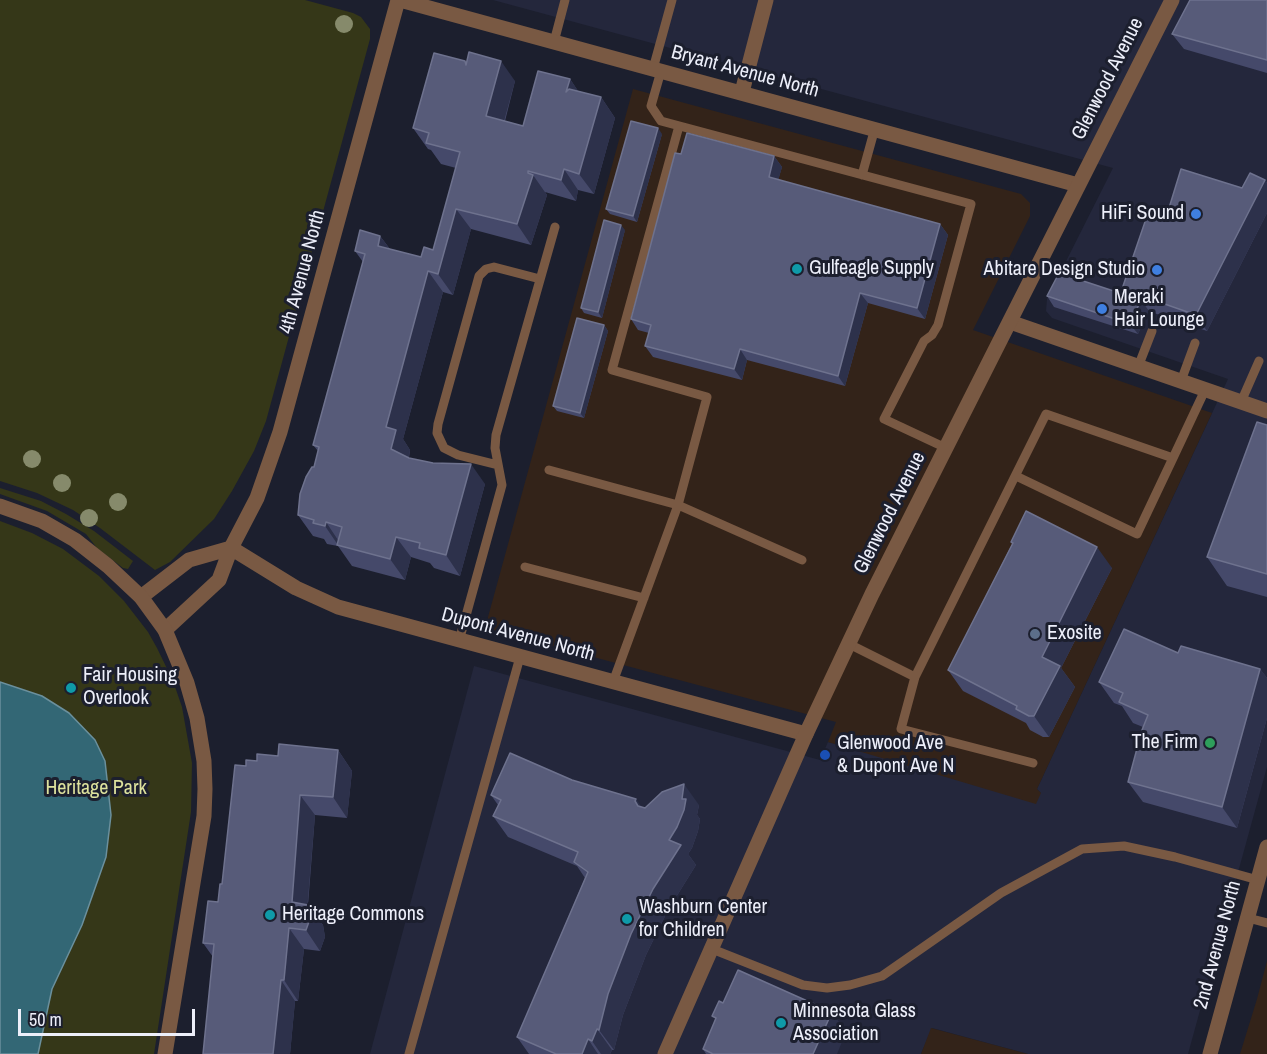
<!DOCTYPE html>
<style>
body{margin:0}
#map{position:relative;width:1267px;height:1054px;overflow:hidden;background:#1c1f2e;font-family:"Archivo Narrow",sans-serif}
canvas{display:block}
.scale{position:absolute;left:18px;top:1009px;width:177px;height:27px;box-sizing:border-box;border:3px solid #edeffa;border-top:0;padding-left:8px;font-size:18px;line-height:21px;white-space:nowrap;color:#edeffa;-webkit-text-stroke:4px #1c1f2e;paint-order:stroke}
</style>
<div id="map">
<canvas width="1267" height="1054"></canvas>
<div class="scale">50 m</div>
</div>
<script>
const context = document.querySelector('canvas').getContext('2d');
context.lineJoin = 'round';
function fillPath(path, color) {
  context.fillStyle = color;
  context.fill(path, 'evenodd');
}
function toPath(rows) {
  const path = new Path2D();
  for (const r of rows) {
    path.moveTo(r[0], r[1]);
    for (let i = 2; i < r.length; i += 2) path.lineTo(r[i], r[i + 1]);
  }
  return path;
}
function stroke(path, color, width, dash) {
  context.strokeStyle = color;
  context.lineWidth = width;
  context.lineCap = dash ? 'butt' : 'round';
  context.setLineDash(dash || []);
  context.stroke(path);
}
function label(font, color, halo, rows, align = 'center') {
  context.font = font + ' "Archivo Narrow",sans-serif';
  context.lineWidth = 6;
  context.setLineDash([]);
  context.textBaseline = 'middle';
  context.strokeStyle = halo;
  context.fillStyle = color;
  for (const [text, x, y, turn = 0] of rows) {
    context.save();
    context.translate(x, y);
    context.rotate((+turn || 0) * Math.PI / 180);
    context.textAlign = isNaN(turn) ? turn : align;
    if (halo) context.strokeText(text, 0, 0);
    context.fillText(text, 0, 0);
    context.restore();
  }
}
const built = toPath([
 [493,0,1267,0,1267,767,1188,1054,1028,1054,932,1028,921,1054,370,1054,474,666,820,760,828,742,1041,793,1037,789,1228,379,1052,318,1046,311,1047,299,1113,168]
]);
const industrial = toPath([
 [633,89,1021,194,1030,203,1030,216,973,330,1212,413,1037,789,1041,793,1036,804,828,742,836,722,485,628],
 [1267,961,1267,1054,1240,1054,1257,999],
 [931,1028,1028,1054,921,1054]
]);
const green = toPath([
 [0,0,305,0,353,13,361,17,370,29,370,39,266,421,254,451,232,491,214,519,170,562,155,570,100,528,73,510,37,493,0,481],
 [0,488,41,501,66,514,94,531,133,561,128,569,123,568,97,548,86,534,47,511,0,494],
 [0,521,32,533,63,549,99,576,124,601,148,632,157,648,173,681,182,707,192,763,191,812,154,1054,0,1054]
]);
const water = toPath([
 [0,682,42,696,69,713,95,740,105,761,111,815,106,857,82,925,52,989,38,1054,0,1054,0,682]
]);
const service = toPath([
 [554,42,565,0],
 [653,69,672,0],
 [661,71,651,106,661,121,971,204,938,325,932,335,924,341,884,419,946,448],
 [862,175,875,128],
 [1138,367,1152,331],
 [1181,381,1195,343],
 [1241,402,1259,361],
 [498,465,458,455,444,448,437,433,438,424,479,276,486,269,494,267,540,279],
 [549,470,678,505,707,397,612,370,679,126],
 [1016,476,1137,534,1173,458],
 [525,567,644,598],
 [459,641,502,485,495,448,496,435,555,227],
 [849,644,915,677,1046,414,1173,458,1205,390],
 [915,677,901,729,1033,763],
 [613,682,678,505,802,560],
 [1248,918,1267,923],
 [712,949,803,985,827,988,850,985,882,976,1001,893,1082,849,1124,846,1175,857,1258,880],
 [409,1054,520,657]
]);
const minor = toPath([
 [400,0,1078,185],
 [742,92,766,0],
 [1010,322,1267,411],
 [231,548,296,588,338,607,806,734],
 [141,597,189,560,231,548],
 [165,630,219,580,231,548,257,498,280,432,398,0],
 [1210,1054,1267,847]
]);
const tertiary = toPath([
 [0,506,42,521,75,540,108,566,141,597,165,630,187,683,197,718,204,761,205,789,204,816,165,1054],
 [665,1054,806,734,872,594,1172,0]
]);
const trees = [
 [344,24],
 [32,459],
 [62,483],
 [118,502],
 [89,518]
];
const wall = toPath([
 [1267,0,1267,73,1184,49,1172,34],
 [465,61,466,64,515,81,505,121,523,126,570,79,578,91,601,97,615,118,594,194,578,190,576,201,545,192,547,195,531,245,471,229,453,295,443,292,403,439,410,450,409,458,485,484,460,576,434,568,430,563,411,557,405,580,352,566,338,546,327,544,324,539,313,536,298,515,314,467,318,451,313,445,363,262,355,251,380,236,390,249,421,257,433,250,456,168,441,164,431,150,428,149,413,128],
 [662,134,637,222,610,214,606,209],
 [681,154,774,156,782,167,778,180,940,224,948,235,925,319,868,303,845,386,747,360,742,380,653,357,645,346,649,333,638,330,631,319],
 [1265,180,1267,183,1267,213,1207,331,1148,311,1138,334,1054,307,1047,296,1126,295,1122,289,1165,221,1242,188],
 [625,230,602,318,584,313,581,308],
 [604,325,608,331,584,418,557,411,553,406],
 [1267,425,1267,597,1227,586,1207,557],
 [1011,542,1112,568,1061,668,1075,687,1049,737,1043,737,1030,730,1026,723,963,691,948,670,1012,544],
 [1178,653,1260,669,1267,678,1267,718,1237,828,1143,802,1128,782,1143,727,1133,723,1122,706,1114,703,1099,682],
 [338,750,352,771,347,818,315,815,308,905,323,925,325,937,320,951,304,949,298,1001,295,1001,290,1054,203,1054,213,957,203,943,218,902,246,766,257,761,278,756],
 [572,780,645,808,699,805,697,815,700,819,698,831,692,848,688,854,696,865,668,910,646,955,623,1015,614,1050,612,1050,610,1054,529,1054,517,1037,585,878,577,866,508,837,493,816,498,805,491,795],
 [703,1049,713,1054,706,1054]
]);
const shadedWall = toPath([
 [501,61,515,81,500,136,486,116],
 [570,79,584,100,566,92],
 [601,97,615,118,594,194,579,174],
 [658,128,662,134,637,222,633,216],
 [774,156,782,167,776,188,769,177],
 [564,169,578,190,576,201,561,180],
 [528,171,532,176,533,175,547,195,531,245,517,224],
 [1265,180,1267,183,1267,213,1207,331,1196,315],
 [456,209,471,229,453,295,438,274],
 [940,224,948,235,925,319,917,308],
 [621,225,625,230,602,318,598,312],
 [380,236,395,256,378,246],
 [428,271,443,292,403,439,410,450,406,470,391,449,386,427],
 [860,293,868,303,845,386,838,376],
 [1141,300,1149,311,1138,334,1130,324],
 [604,325,608,331,584,418,580,413],
 [740,349,747,360,742,380,734,369],
 [471,464,485,484,460,576,446,555],
 [326,522,340,543,338,545,325,526],
 [396,537,411,557,405,580,390,559],
 [1097,547,1112,568,1061,668,1075,687,1049,737,1034,716,1042,657],
 [1260,669,1267,678,1267,718,1237,828,1222,807],
 [338,750,352,771,347,818,333,797],
 [684,784,699,805,697,815,700,819,698,831,692,848,688,854,696,865,668,910,646,955,623,1015,614,1050,599,1030,608,994,631,934,669,840,682,799],
 [300,795,315,815,306,923,292,902],
 [636,799,650,819,635,801],
 [308,905,323,925,325,937,320,951,306,930],
 [289,928,304,949,298,1001,284,980],
 [281,980,295,1001,290,1054,273,1054],
 [832,1012,846,1032,837,1054,813,1054],
 [597,1029,612,1050,610,1054,601,1054,592,1041],
 [588,1039,598,1054,582,1054]
]);
const building = toPath([
 [1190,0,1267,0,1267,60,1172,34,1190,0],
 [469,52,501,61,486,116,523,126,538,71,570,79,566,92,569,89,601,97,579,174,564,169,561,180,528,171,528,173,533,175,517,224,456,209,438,274,428,271,386,427,396,430,391,449,409,458,433,463,471,464,446,555,419,548,420,543,396,537,390,559,337,545,342,527,326,522,325,526,313,523,314,520,298,515,300,494,306,477,312,467,314,467,319,447,313,445,365,254,355,251,360,230,380,236,378,246,421,257,424,247,433,250,460,152,426,143,429,133,413,128,434,53,465,61,466,65,469,52],
 [631,121,658,128,633,216,606,209,631,121],
 [687,133,774,156,769,177,940,224,917,308,860,293,838,376,740,349,734,369,645,346,651,325,631,319,675,153,681,154,687,133],
 [1181,169,1242,188,1250,173,1265,180,1196,315,1122,289,1147,216,1165,221,1181,169],
 [604,220,621,225,598,312,581,308,604,220],
 [1059,273,1141,300,1130,324,1047,296,1059,273],
 [577,318,604,325,580,413,553,406,577,318],
 [1257,422,1267,425,1267,574,1207,557,1257,422],
 [1026,511,1097,547,1042,657,1060,666,1034,716,1029,716,1016,709,1017,706,948,670,1013,543,1011,542,1026,511],
 [1124,629,1178,653,1181,646,1260,669,1222,807,1128,782,1142,730,1148,715,1119,702,1123,693,1099,682,1124,629],
 [279,744,338,750,333,797,300,795,292,902,308,905,311,916,306,930,289,928,284,980,281,980,273,1054,203,1054,214,944,203,943,208,901,218,902,220,884,222,884,235,765,246,766,246,760,257,761,257,754,278,756,279,744],
 [510,753,572,780,636,799,635,801,638,806,645,808,662,792,684,784,682,799,686,799,684,810,677,827,669,840,681,845,653,889,631,934,608,994,599,1030,597,1029,592,1041,588,1039,582,1054,556,1054,517,1037,588,872,574,862,578,852,493,816,501,800,491,795,510,753],
 [738,970,832,1012,813,1054,713,1054,703,1049,716,1018,712,1016,719,1001,723,1003,738,970]
]);
const markers = [
 [1196,214,6,"#3f7fe0"],
 [797,269,6,"#0f9aa8"],
 [1157,270,6,"#3f7fe0"],
 [1102,309,6,"#3f7fe0"],
 [1035,634,6,"#5c6f8a"],
 [71,688,6,"#0f9aa8"],
 [1210,743,6,"#2e9e5b"],
 [825,755,6,"#1a4fb4"],
 [270,915,6,"#0f9aa8"],
 [627,919,6,"#0f9aa8"],
 [781,1023,6,"#0f9aa8"]
];
const streetNames = [
 ["Bryant Avenue North",745,72,15],
 ["Glenwood Avenue",1108,79,-63],
 ["4th Avenue North",303,272,-75],
 ["Glenwood Avenue",890,513,-63],
 ["Dupont Avenue North",518,635,15],
 ["2nd Avenue North",1218,945,-75]
];
const poiNames = [
 ["HiFi Sound",1184,214,"right"],
 ["Gulfeagle Supply",809,269],
 ["Abitare Design Studio",1145,270,"right"],
 ["Meraki",1114,298],
 ["Hair Lounge",1114,321],
 ["Exosite",1047,634],
 ["Fair Housing",83,676],
 ["Overlook",83,699],
 ["The Firm",1198,743,"right"],
 ["Glenwood Ave",837,744],
 ["& Dupont Ave N",837,767],
 ["Washburn Center",639,908],
 ["for Children",639,931],
 ["Heritage Commons",282,915],
 ["Minnesota Glass",793,1012],
 ["Association",793,1035]
];
const parkNames = [
 ["Heritage Park",96,789]
];
fillPath(built, '#24273c');
fillPath(industrial, '#332319');
fillPath(green, '#353718');
fillPath(water, '#336775');
stroke(water, '#6b909d', 1.5);
stroke(service, '#795943', 9);
stroke(minor, '#795943', 15);
stroke(tertiary, '#795943', 15);
context.fillStyle = '#868a6b';
for (const [x, y] of trees) {
  context.beginPath();
  context.arc(x, y, 9, 0, 2 * Math.PI);
  context.fill();
}
fillPath(wall, '#45496a');
fillPath(shadedWall, '#2d314b');
fillPath(building, '#575b79');
stroke(building, '#6e728e', 1.5);
for (const [x, y, r, color] of markers) {
  const dot = new Path2D();
  dot.arc(x, y, r, 0, 2 * Math.PI);
  context.fillStyle = color;
  context.fill(dot);
  stroke(dot, '#1c1f2e', 2);
}
label('20px', '#edeffa', '#1c1f2e', streetNames);
label('20px', '#edeffa', '#1c1f2e', poiNames, 'left');
label('20px', '#dde29d', '#1c1f2e', parkNames);
</script>
